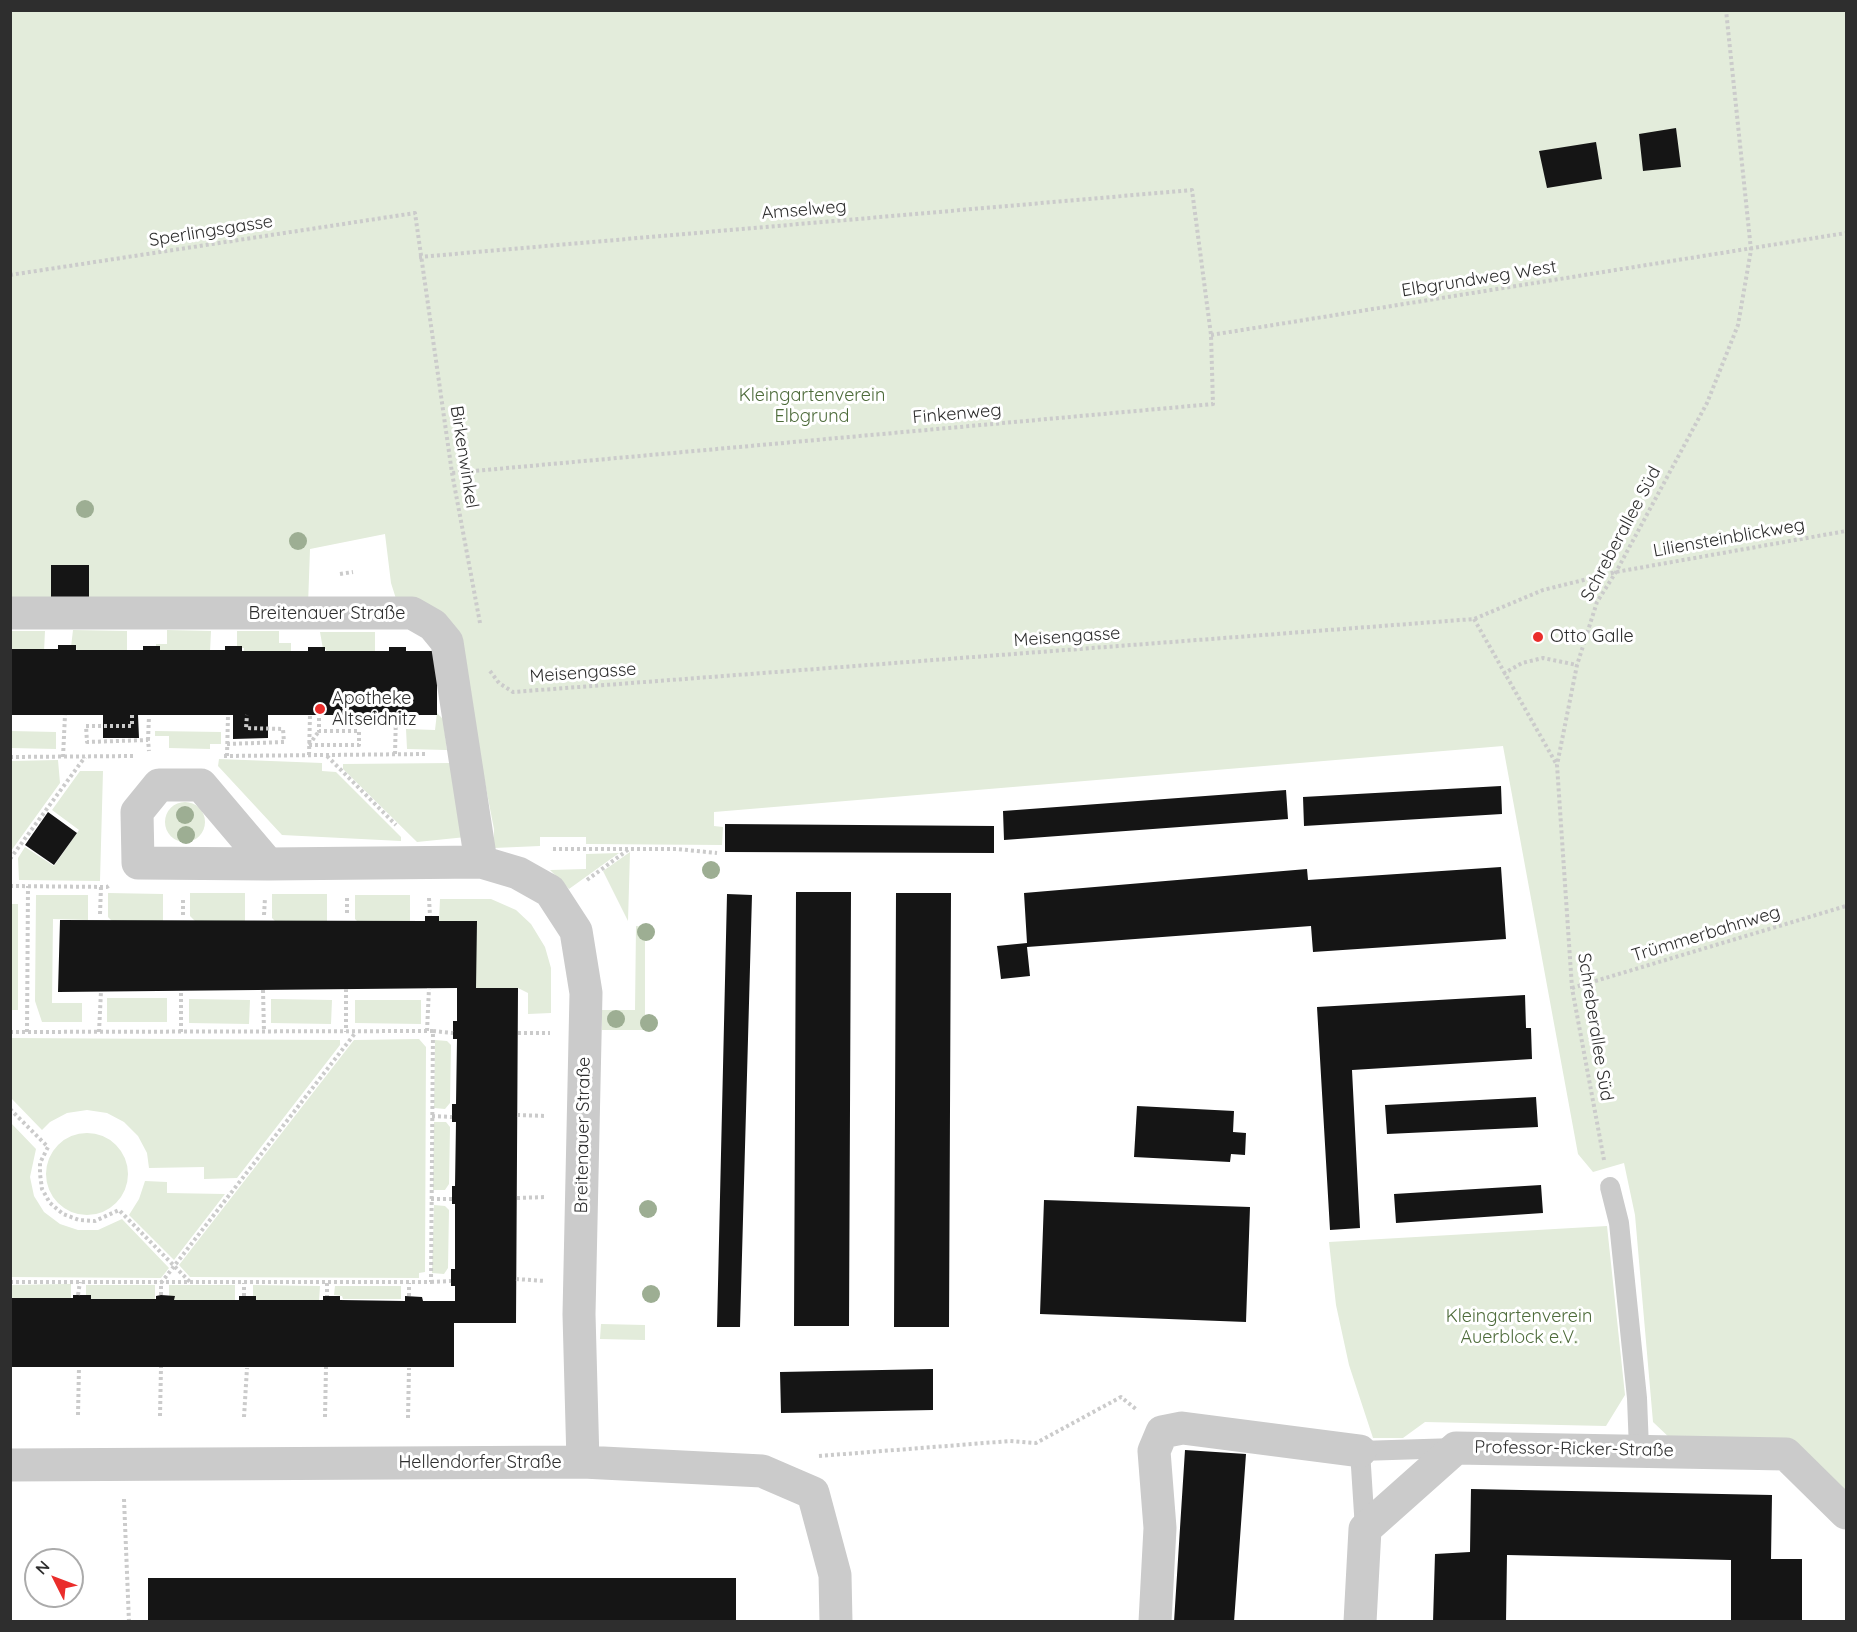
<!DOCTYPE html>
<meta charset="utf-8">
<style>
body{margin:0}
#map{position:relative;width:1857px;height:1632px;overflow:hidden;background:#fff;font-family:Quicksand,sans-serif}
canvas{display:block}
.frame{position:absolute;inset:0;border:12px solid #2e2e2e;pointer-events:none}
.north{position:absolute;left:24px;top:1548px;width:60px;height:60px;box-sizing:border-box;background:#fff;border:2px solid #ababab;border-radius:50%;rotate:312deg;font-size:16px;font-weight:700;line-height:24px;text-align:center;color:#2e2e2e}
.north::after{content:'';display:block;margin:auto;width:21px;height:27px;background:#ea2d2b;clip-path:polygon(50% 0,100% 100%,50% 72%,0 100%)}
</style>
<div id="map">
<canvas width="1857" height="1632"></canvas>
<div class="frame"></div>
<div class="north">N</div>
</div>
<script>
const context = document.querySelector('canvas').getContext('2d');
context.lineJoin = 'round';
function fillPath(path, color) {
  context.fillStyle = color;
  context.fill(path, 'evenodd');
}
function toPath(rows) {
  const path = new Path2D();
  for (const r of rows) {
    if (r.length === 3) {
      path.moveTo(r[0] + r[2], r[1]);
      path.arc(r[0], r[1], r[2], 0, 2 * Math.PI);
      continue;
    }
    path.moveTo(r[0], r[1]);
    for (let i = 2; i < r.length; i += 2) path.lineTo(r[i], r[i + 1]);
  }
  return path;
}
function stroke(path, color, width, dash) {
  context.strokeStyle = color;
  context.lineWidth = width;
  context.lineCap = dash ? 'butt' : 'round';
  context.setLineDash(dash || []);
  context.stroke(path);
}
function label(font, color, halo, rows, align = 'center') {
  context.font = font + ' Quicksand,sans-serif';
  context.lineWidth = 6;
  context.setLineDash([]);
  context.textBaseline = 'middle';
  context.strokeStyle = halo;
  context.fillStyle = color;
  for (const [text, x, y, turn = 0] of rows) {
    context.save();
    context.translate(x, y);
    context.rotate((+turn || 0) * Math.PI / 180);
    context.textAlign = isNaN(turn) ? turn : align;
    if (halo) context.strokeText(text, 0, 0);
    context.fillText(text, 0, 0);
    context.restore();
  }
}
const green = toPath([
 [11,11,1846,11,1846,1495,1791,1443,1673,1441,1653,1422,1635,1215,1624,1163,1593,1172,1578,1154,1503,746,714,812,714,826,723,827,722,845,586,844,586,837,540,837,540,846,494,848,494,829,456,635,398,605,391,583,385,534,310,549,308,605,11,604],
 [73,630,127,631,127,653,77,652,76,647,71,647],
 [167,630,211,631,210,652,162,652,156,648,156,644,167,644],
 [11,631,45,631,44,652,11,651],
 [237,631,279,631,279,643,291,643,291,652,244,652,244,648,237,648],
 [320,632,375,632,375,653,326,653,326,649,323,649],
 [437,713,443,719,447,750,407,749,406,729,435,730],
 [11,731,56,732,56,749,11,748],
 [155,731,221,732,221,744,210,744,210,749,169,748,169,736,155,736],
 [219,759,322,763,322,771,336,772,401,837,401,841,282,835,218,766],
 [58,760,60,783,11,851,11,761],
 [452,763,466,837,417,842,343,769,343,764],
 [80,771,103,771,100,881,19,880,18,858,25,847,54,866,79,830,52,810],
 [185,822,20],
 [630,852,628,921,603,871],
 [619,853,569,889,550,870,586,869,586,854],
 [108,893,163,894,163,922,113,922,108,917],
 [190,893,245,893,245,921,195,921,190,916],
 [272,894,327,894,327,923,277,923,272,918],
 [36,895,88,895,88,920,53,919,52,1003,82,1003,82,1022,42,1022,35,1001],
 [355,895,410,895,410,924,360,924,355,919],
 [440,899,491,899,516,910,531,924,545,947,551,968,551,1013,528,1014,528,993,518,988,476,988,439,921],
 [11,904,18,904,18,1010,11,1010],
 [636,926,645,927,645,1030,602,1030,602,1010,635,1010],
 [107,998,167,998,167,1022,107,1022],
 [189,999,250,1000,249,1024,189,1023],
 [271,999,332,1000,331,1024,271,1023],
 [355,1000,421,1000,421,1024,355,1023],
 [11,1038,340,1040,340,1045,237,1178,204,1179,204,1167,149,1168,147,1153,138,1136,124,1122,107,1113,87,1110,67,1113,50,1122,42,1130,11,1098],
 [419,1039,426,1047,425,1272,419,1273,419,1278,190,1277,179,1265,354,1040],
 [435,1040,447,1041,451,1045,450,1103,445,1109,434,1108],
 [434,1122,446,1122,450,1127,449,1184,445,1190,433,1190],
 [11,1123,36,1149,30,1177,34,1196,44,1212,60,1224,78,1230,98,1230,122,1219,169,1268,161,1278,11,1277],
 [87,1174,41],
 [145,1181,167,1182,167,1193,225,1194,174,1260,129,1215,139,1199],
 [434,1205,445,1206,449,1210,448,1268,444,1274,432,1273],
 [1607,1226,1625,1395,1606,1426,1425,1422,1403,1438,1373,1438,1349,1365,1336,1305,1329,1242],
 [71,1284,71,1298,11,1299,10,1285],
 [86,1285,155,1285,155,1300,86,1300],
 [169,1285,235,1285,235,1300,169,1300],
 [253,1285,320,1286,319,1301,253,1300],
 [335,1286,401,1286,401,1299,343,1299,342,1296,334,1295],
 [601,1324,645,1325,645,1340,600,1339]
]);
const building = toPath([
 [1676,128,1681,167,1643,171,1639,134],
 [1596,142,1602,179,1547,188,1539,151],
 [51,565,89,565,89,597,51,597],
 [58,645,76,645,76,650,143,650,143,646,160,646,160,650,225,650,225,646,242,646,242,651,308,651,308,647,325,647,325,651,389,651,389,647,406,647,406,651,437,651,437,715,268,715,268,738,233,739,233,715,138,715,139,738,103,738,103,715,10,715,10,649,58,649],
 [1501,786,1502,814,1304,826,1303,797],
 [1286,790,1288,819,1004,840,1003,811],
 [48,812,77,833,54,865,25,845],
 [725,824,994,826,994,853,725,852],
 [1501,867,1506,939,1313,952,1311,926,1027,947,1030,976,1001,979,997,946,1027,943,1024,893,1307,869,1308,880],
 [796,892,851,892,849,1326,794,1326],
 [896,893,951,893,949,1327,894,1327],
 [727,894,752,895,740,1327,717,1327],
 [425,916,439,916,439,921,477,921,476,988,518,988,516,1323,454,1323,454,1367,10,1367,10,1298,73,1298,73,1295,91,1295,91,1299,156,1299,156,1296,161,1295,175,1296,174,1300,239,1300,239,1296,256,1296,256,1300,323,1300,323,1296,340,1296,340,1300,405,1301,405,1296,422,1297,423,1301,455,1301,455,1286,451,1286,451,1269,455,1269,455,1204,452,1204,452,1186,455,1186,456,1122,452,1122,452,1104,456,1104,457,1039,453,1039,453,1021,457,1021,457,988,58,992,60,920,425,921],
 [1525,995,1526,1028,1531,1028,1532,1059,1352,1070,1360,1228,1330,1230,1317,1007],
 [1536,1097,1538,1127,1387,1134,1385,1105],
 [1137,1106,1234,1111,1233,1132,1246,1133,1245,1155,1231,1154,1230,1162,1134,1157],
 [1541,1185,1543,1213,1396,1223,1394,1194],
 [1044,1200,1250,1207,1246,1322,1040,1314],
 [933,1369,933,1410,781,1413,780,1372],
 [1185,1450,1246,1454,1234,1622,1174,1622],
 [1471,1489,1772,1495,1771,1559,1802,1559,1802,1622,1731,1622,1731,1560,1507,1555,1506,1622,1433,1622,1435,1554,1470,1552],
 [148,1578,736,1578,736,1622,148,1622]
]);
const path = toPath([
 [419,257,1192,190,1211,335,1213,404,452,473],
 [10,275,415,213,452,473,480,623],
 [1211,335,1846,233],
 [340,574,353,572],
 [1474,619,1557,765],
 [490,671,499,683,513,692,1474,619,1543,590,1616,572,1846,531],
 [1503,674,1522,663,1543,658,1577,665],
 [132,715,132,726,86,726,87,742,148,740,149,751],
 [148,740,149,716],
 [227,744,284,742,283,729,246,728,247,715],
 [309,745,359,745,359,731,319,731,319,715],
 [309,745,319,731],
 [395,754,396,715],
 [309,755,310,715],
 [224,756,427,754],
 [227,756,228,715],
 [327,756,396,825],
 [10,757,136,756],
 [63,757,65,715],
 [553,849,677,849,717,853],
 [10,859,85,757],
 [587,880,629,849],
 [10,886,107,887,111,884],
 [347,898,347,915],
 [429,898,430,916],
 [100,914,101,887],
 [183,915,183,898],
 [264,915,265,898],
 [1572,988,1846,906],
 [346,989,346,1032],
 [263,990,264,1031],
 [427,1031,429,988],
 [433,1031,453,1033],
 [10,1032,433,1031,431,1282,10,1282],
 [27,1032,28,886],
 [99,1032,101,991],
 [181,1032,181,991],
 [518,1033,550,1033],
 [10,1109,48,1147,40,1163,40,1174,42,1189,50,1203,63,1214,79,1220,95,1221,119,1210,191,1283],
 [517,1115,546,1116],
 [432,1116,452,1117],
 [1604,1160,1572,988,1557,765,1577,665,1597,602,1616,572,1707,403,1738,325,1751,250,1726,10],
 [517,1198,546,1197],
 [431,1199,452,1199],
 [516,1279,545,1281],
 [431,1282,451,1281],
 [327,1283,327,1296],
 [78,1295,80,1282],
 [161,1295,161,1283,356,1032],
 [244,1296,244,1283],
 [409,1296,409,1283],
 [78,1415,79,1367],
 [160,1416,161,1367],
 [244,1417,247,1368],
 [325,1417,326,1367],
 [408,1418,409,1368],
 [819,1456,1010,1441,1036,1443,1121,1397,1137,1410],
 [124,1499,129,1622]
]);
const service = toPath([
 [1610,1187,1619,1223,1637,1398,1639,1449],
 [1365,1529,1360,1451,1456,1448]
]);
const minor = toPath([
 [10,613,412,613,433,625,447,642,481,862],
 [268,864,138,863,137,812,159,785,201,785,268,864,481,862,518,873,550,891,576,931,586,993,579,1314,583,1462],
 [10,1465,583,1462,762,1471,813,1493,835,1575,836,1622],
 [1155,1622,1160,1528,1154,1451,1162,1432,1182,1428,1360,1451],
 [1360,1622,1365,1529,1456,1448,1786,1454,1846,1513]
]);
const trees = [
 [85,509],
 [298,541],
 [185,815],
 [186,835],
 [711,870],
 [646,932],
 [616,1019],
 [649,1023],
 [648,1209],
 [651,1294]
];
const markers = [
 [1538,637,6,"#ea2d2b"],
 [320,709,6,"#ea2d2b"]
];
const streetNames = [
 ["Amselweg",804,210,-5],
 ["Sperlingsgasse",211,231,-9],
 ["Elbgrundweg West",1479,279,-9],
 ["Finkenweg",957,414,-5],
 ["Birkenwinkel",464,457,81],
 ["Schreberallee Süd",1621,534,-62],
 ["Liliensteinblickweg",1729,538,-10],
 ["Breitenauer Straße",327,614],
 ["Meisengasse",1067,637,-4],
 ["Meisengasse",583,673,-4],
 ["Trümmerbahnweg",1706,934,-17],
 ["Schreberallee Süd",1595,1027,81],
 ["Breitenauer Straße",583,1135,-89],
 ["Professor-Ricker-Straße",1574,1449,1],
 ["Hellendorfer Straße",480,1463]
];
const parkNames = [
 ["Kleingartenverein",812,396],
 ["Elbgrund",812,417],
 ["Kleingartenverein",1519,1317],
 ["Auerblock e.V.",1519,1338]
];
const poiNames = [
 ["Otto Galle",1550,637],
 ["Apotheke",332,699],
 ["Altseidnitz",332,720]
];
fillPath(green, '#e3ecdb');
fillPath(building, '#151515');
stroke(path, '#cbcbcb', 4, [3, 3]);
stroke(service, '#cbcbcb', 20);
stroke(minor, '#cbcbcb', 33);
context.fillStyle = '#9dae93';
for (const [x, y] of trees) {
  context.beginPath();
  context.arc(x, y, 9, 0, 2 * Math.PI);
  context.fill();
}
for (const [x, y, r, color] of markers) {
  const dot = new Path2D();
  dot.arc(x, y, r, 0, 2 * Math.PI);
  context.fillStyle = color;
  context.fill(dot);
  stroke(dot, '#fff', 2);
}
label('18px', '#2e2e2e', '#fff', streetNames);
label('18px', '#4d6b3a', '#fff', parkNames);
label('18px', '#2e2e2e', '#fff', poiNames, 'left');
</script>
